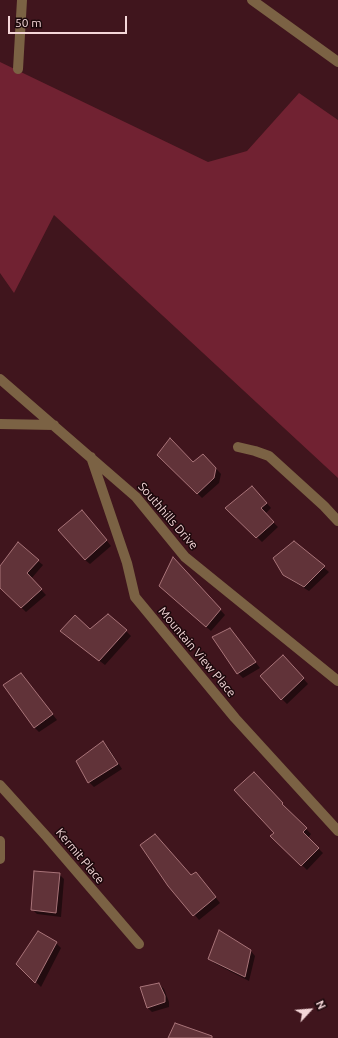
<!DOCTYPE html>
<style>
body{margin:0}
#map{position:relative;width:338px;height:1038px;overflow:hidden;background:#40151d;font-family:Ubuntu,sans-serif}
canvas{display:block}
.north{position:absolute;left:290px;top:990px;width:40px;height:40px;-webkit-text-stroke:3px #1b080b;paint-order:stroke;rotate:64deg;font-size:11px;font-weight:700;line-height:16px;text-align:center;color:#f4d6d8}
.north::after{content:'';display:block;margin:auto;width:14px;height:18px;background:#f4d6d8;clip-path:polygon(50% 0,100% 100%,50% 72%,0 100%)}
.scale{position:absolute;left:8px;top:16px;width:119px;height:18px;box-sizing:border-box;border:2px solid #f4d6d8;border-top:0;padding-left:5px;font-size:12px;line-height:14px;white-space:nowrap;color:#f4d6d8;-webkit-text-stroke:3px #1b080b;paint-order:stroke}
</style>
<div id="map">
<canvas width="338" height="1038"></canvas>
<div class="north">N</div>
<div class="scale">50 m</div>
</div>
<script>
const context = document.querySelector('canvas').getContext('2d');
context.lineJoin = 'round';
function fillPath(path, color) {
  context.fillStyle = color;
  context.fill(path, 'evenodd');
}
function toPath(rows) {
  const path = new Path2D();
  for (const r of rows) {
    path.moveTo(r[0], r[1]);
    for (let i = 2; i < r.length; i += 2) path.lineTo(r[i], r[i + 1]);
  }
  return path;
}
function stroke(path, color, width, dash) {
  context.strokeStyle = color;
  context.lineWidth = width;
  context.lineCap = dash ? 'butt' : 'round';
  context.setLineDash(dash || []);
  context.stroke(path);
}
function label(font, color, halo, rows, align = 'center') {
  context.font = font + ' Ubuntu,sans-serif';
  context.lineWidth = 3;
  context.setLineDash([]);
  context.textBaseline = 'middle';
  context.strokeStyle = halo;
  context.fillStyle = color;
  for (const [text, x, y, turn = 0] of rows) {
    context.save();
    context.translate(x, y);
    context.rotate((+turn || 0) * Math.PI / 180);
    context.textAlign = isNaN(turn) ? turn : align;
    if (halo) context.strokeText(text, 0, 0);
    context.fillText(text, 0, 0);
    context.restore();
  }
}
const green = toPath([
 [0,62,208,162,247,151,299,93,338,120,338,478,54,215,14,293,0,273]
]);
const shadow = toPath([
 [158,454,193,463,203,455,221,474,219,483,202,498],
 [257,492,271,508,265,514,278,527,262,542,227,508],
 [87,516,111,546,90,564,85,560],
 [294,542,329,572,309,591,289,579,284,574],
 [38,561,43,565,31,579,46,595,26,612,0,587,0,567],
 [178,563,225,615,211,631,165,591],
 [230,629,260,668,243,678,238,673],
 [90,630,126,631,131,636,105,665,66,635],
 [288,661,308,684,287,704,282,699],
 [21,674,57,720,39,732,34,727],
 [103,742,108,747,122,769,94,787,89,782],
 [259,778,287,810,311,834,308,838,323,853,307,870,272,836,275,833],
 [59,874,64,879,61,917,37,914,32,909],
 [191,876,200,878,220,903,199,920,169,885],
 [56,943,61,948,41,987,17,963],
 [250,950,255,956,249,981,214,963,209,958],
 [159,984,164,989,169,1002,169,1007,152,1012,147,1007]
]);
const building = toPath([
 [170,438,193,462,203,454,216,468,214,478,197,494,157,455,170,438],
 [252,486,267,503,261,508,274,522,256,538,225,508,252,486],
 [82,510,107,540,85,560,58,530,82,510],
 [294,541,325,566,304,587,283,575,273,558,294,541],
 [18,542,39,560,27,573,42,589,21,608,0,588,0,566,18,542],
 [173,557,221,609,206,627,159,586,173,557],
 [108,614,127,630,99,661,60,631,75,615,90,629,108,614],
 [230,628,256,662,237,674,212,637,230,628],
 [283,655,304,678,281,700,260,676,283,655],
 [21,673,53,714,34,728,3,685,21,673],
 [103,741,118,764,88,783,76,761,103,741],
 [254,772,283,803,282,804,307,828,303,832,319,848,301,866,270,836,274,833,234,790,254,772],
 [155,834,191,875,196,872,216,897,193,916,168,886,140,845,155,834],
 [34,871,60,873,56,913,31,910,34,871],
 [219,930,251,950,245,977,208,959,219,930],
 [38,931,57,942,35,983,16,964,38,931],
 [159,983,165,996,165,1002,147,1008,140,987,159,983],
 [175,1023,212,1036,212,1038,168,1038,175,1023]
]);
const minor = toPath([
 [252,0,338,62],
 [18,69,22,0],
 [0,379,136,497,185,557,338,681],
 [0,424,54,425],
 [238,447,255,451,269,456,324,506,338,521],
 [91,457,127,563,135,597,235,718,338,831],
 [0,785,47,837,139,944],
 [0,841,0,859]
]);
const streetNames = [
 ["Southhills Drive",168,516,49],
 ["Mountain View Place",197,652,50],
 ["Kermit Place",80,856,50]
];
fillPath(green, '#712232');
fillPath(shadow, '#0007');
fillPath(building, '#613339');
stroke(building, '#a87479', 1);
stroke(minor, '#7b6244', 10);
label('12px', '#f4d6d8', '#1b080b', streetNames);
</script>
